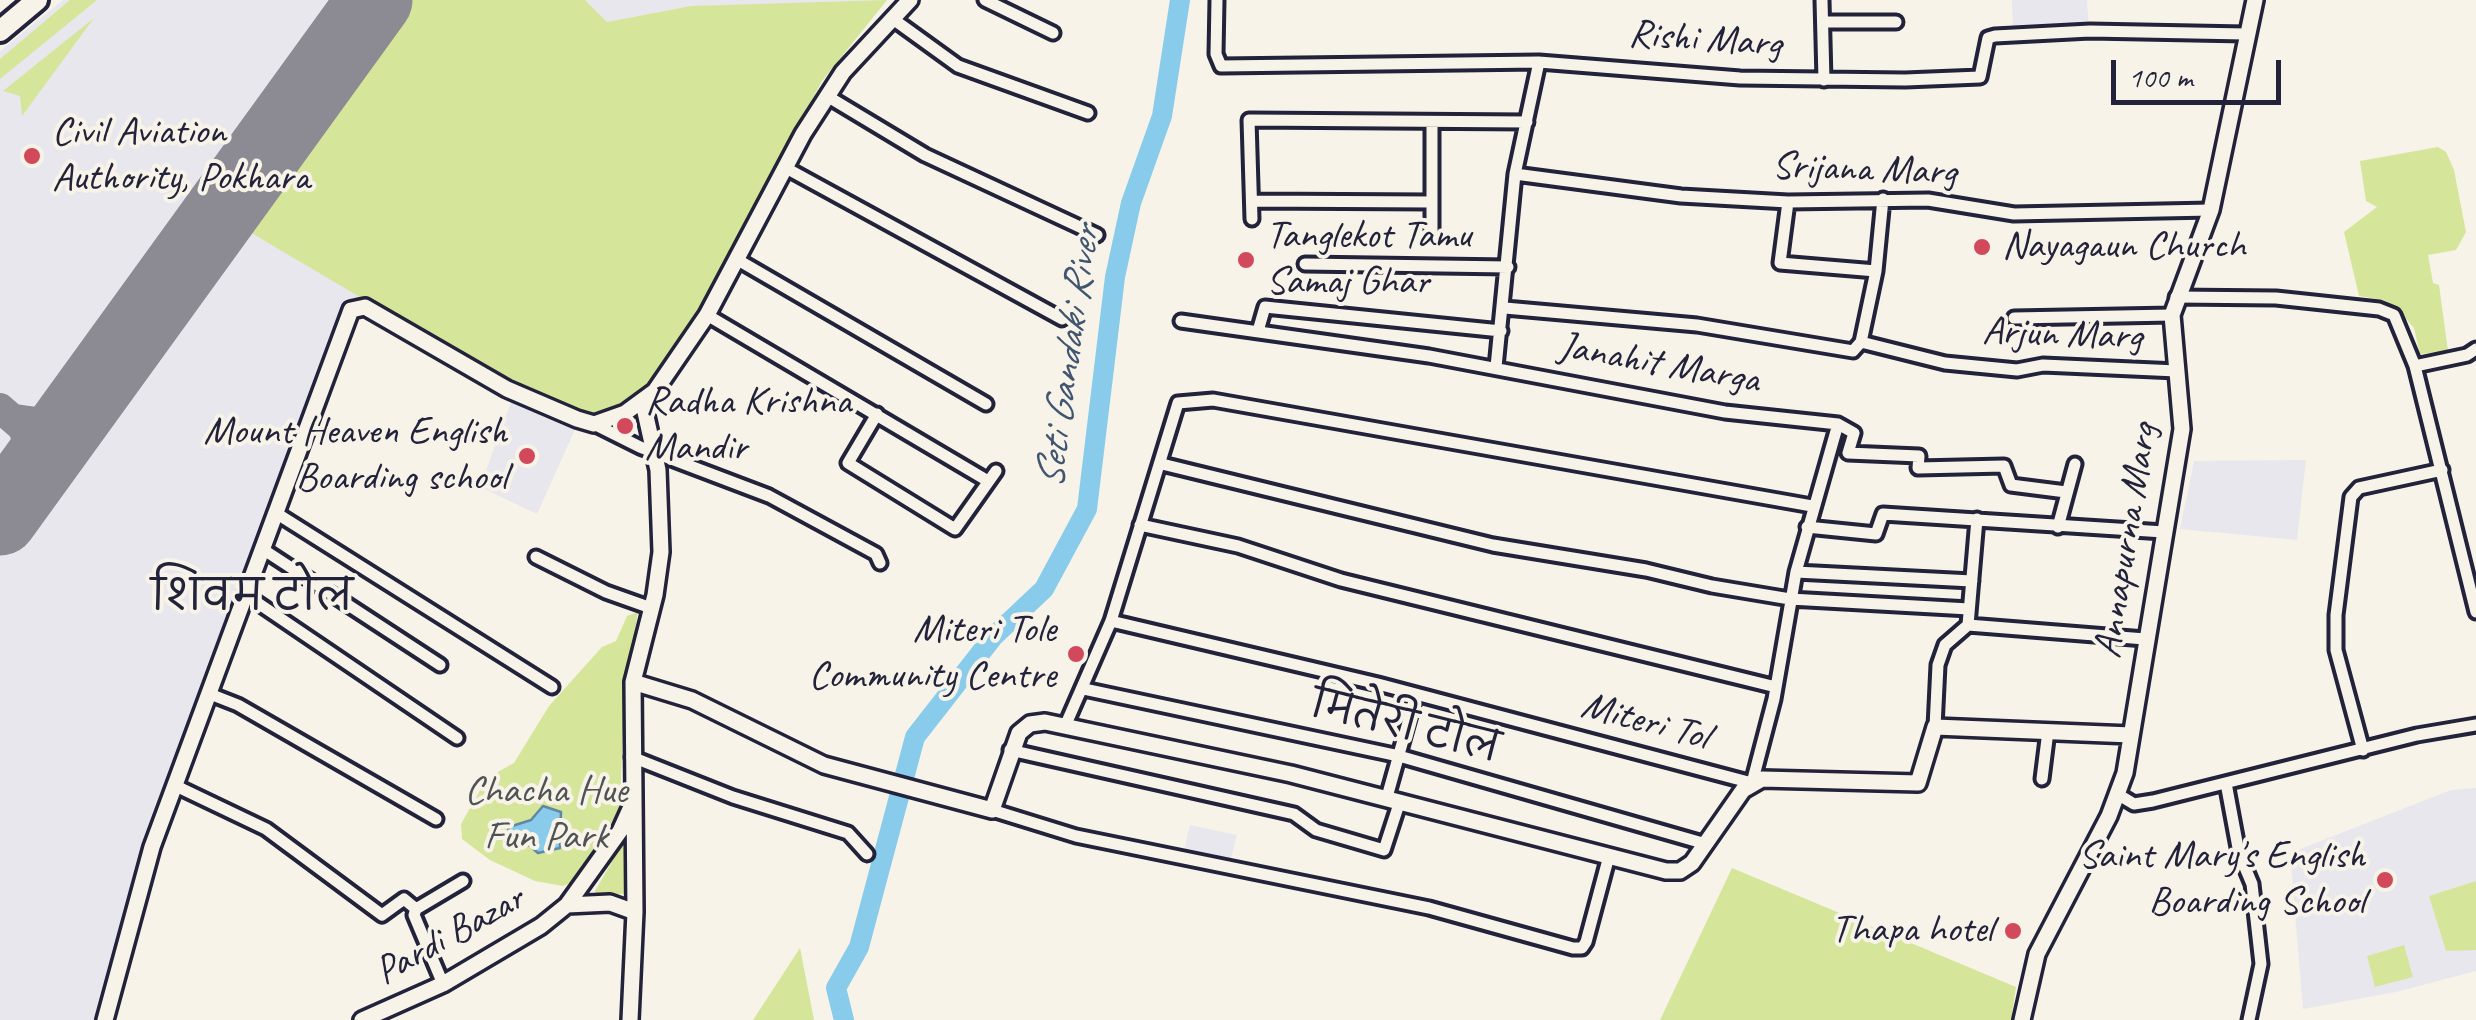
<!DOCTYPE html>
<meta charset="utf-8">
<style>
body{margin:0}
#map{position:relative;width:2476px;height:1020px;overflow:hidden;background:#f7f3e8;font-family:Caveat,sans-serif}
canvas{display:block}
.scale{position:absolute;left:2111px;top:60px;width:170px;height:45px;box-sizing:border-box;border:5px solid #22223b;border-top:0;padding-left:12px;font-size:30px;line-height:35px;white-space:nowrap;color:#22223b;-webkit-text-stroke:8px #f7f3e8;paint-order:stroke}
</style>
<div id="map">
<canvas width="2476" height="1020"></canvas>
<div class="scale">100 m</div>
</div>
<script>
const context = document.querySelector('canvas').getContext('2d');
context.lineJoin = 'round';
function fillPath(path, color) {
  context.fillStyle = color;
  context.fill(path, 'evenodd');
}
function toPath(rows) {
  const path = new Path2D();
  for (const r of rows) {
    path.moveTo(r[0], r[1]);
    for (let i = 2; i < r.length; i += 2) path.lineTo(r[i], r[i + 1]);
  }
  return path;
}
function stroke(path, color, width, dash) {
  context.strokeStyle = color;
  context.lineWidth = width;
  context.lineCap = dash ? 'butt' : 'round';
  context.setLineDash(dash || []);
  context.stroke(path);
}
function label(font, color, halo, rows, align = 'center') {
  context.font = font + ' Caveat,"Playpen Sans Deva",sans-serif';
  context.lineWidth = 8;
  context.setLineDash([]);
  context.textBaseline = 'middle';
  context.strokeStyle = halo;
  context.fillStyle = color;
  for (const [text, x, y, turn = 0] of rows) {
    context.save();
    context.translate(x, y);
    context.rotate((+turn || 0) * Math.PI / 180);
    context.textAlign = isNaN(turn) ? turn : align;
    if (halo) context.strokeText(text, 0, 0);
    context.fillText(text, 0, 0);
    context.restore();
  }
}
const built = toPath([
 [63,0,887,0,822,81,697,319,679,338,656,376,625,403,431,342,364,299,347,302,158,805,132,883,97,1020,0,1020,0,51],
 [2012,0,2087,0,2089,30,2013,31],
 [511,402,577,425,537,514,480,487],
 [2306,460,2297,540,2180,529,2194,461],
 [2476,788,2476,971,2396,992,2303,1009,2290,853,2451,790],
 [1190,825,1237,835,1229,865,1183,855]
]);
const green = toPath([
 [70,0,97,0,0,79,0,59],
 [411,0,585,0,607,22,691,6,887,0,822,81,697,319,642,391,602,416,590,416,512,387,243,228],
 [94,18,22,116,20,96,3,91],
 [2438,147,2446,152,2454,170,2466,232,2456,250,2428,255,2433,283,2439,285,2448,351,2420,354,2414,328,2398,310,2383,300,2359,296,2344,232,2377,207,2366,201,2360,161],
 [638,612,624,695,620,807,587,866,576,881,563,886,535,881,490,860,462,839,461,824,487,778,514,763,549,706,602,647,616,641,627,616],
 [622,844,627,851,627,893,596,898,595,891],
 [1732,868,2016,987,2011,1020,1660,1020],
 [2476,881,2476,950,2446,951,2429,896],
 [2404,945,2413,977,2375,987,2367,956],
 [800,948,814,1020,753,1020]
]);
const water = toPath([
 [543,806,561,812,560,848,538,853,524,841,507,837,509,827,531,820,543,806]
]);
const river = toPath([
 [844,1020,836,988,859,947,915,737,993,637,1044,589,1087,509,1115,277,1131,203,1162,116,1180,0]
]);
const taxiway = toPath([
 [0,408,22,427,30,444,30,471,21,489],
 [15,419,51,424,84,402]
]);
const runway = toPath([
 [0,518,375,0]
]);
const street = toPath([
 [985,0,1053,33],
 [1217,0,1216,54,1221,66,1539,62,1740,78,1905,80,1980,77,1988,38,1995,36,2090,31,2245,34],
 [1822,0,1824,80],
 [893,19,958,66,1088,113],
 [1823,22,1896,22],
 [827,96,925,155,1097,235],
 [786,168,1062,319],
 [1515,174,1681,196,1788,202,1928,200,2014,214,2211,210],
 [1252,201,1432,202],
 [1788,202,1780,263,1876,271],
 [1252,219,1249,120,1527,122],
 [1432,233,1432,122],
 [738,260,986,404],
 [1305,264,1508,267],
 [2176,297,2276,298,2379,309,2394,315,2415,366,2476,612],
 [1505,308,1697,325,1853,351,1861,342,1945,363,2017,370,2043,365,2177,371],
 [707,315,988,481],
 [2014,318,2172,315],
 [1181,321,1429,356,1725,412,1838,424,1854,433,1848,453,1919,456,1918,468,2004,466,2011,485,2066,492],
 [1258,331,1265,307,1501,331],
 [1861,342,1876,271,1883,199],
 [2415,366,2467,355,2476,349],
 [1496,367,1515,174,1539,62],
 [877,414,848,463,955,529,996,471],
 [594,424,640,447,769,496,876,554,880,563],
 [1162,464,1493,545,1646,570,1712,586,1790,599,1969,609],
 [276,513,552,687],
 [1140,525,1238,546,1341,580,1776,687],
 [1807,527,1876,534,1883,514,2164,532],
 [2058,527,2075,464],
 [264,550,440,665],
 [536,557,606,592,651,608],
 [1796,572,1972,581],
 [246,595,457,738],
 [1111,621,1378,684,1752,783,1774,699,1796,572,1838,424],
 [1968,625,2145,639],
 [1084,689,1399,756,1706,844],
 [210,694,238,705,436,819],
 [1066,724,1111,621,1178,403,1213,400,1812,506],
 [1935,727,1938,665,1945,645,1968,625,1977,519],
 [1010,750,1294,814,1316,830,1384,850,1400,801],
 [2363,750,2336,650,2336,615,2351,497,2359,488,2442,470],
 [632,757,733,797,848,833,867,854],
 [2042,779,2048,731],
 [2226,783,2239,853,2252,884,2261,964,2249,1020],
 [176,786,266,829,382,915,404,899,416,909],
 [2119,795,2134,804,2153,801,2417,735,2476,725],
 [1387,797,1416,694],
 [992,810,1076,836,1429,908,1573,948,1582,948,1586,942,1609,856],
 [443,984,414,915,416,909,463,881]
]);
const secondary = toPath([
 [633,682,692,700,824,765,992,810,1019,733,1030,724,1045,722,1291,774,1666,871,1680,871,1692,863,1743,790,1762,779,1918,783,1935,727,2131,735],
 [567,905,610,903,635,912],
 [105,1020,152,847,351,310,365,307,507,389,577,419,594,424,625,413,655,391,707,315,803,134,843,72,910,0],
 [362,1020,443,984,541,926,567,905,620,831,630,809],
 [630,1020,635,912,633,682,655,595,661,552,658,470,643,403],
 [2022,1020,2037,954,2109,816,2125,773,2182,429,2172,315,2211,210,2255,0]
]);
const highway = toPath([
 [0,31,37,0]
]);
const markers = [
 [32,156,10,"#d1495b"],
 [1982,247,10,"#d1495b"],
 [1246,260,10,"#d1495b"],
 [625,426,10,"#d1495b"],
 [527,456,10,"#d1495b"],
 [1076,654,10,"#d1495b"],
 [2385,880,10,"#d1495b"],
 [2013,931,10,"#d1495b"]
];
const streetNames = [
 ["Rishi Marg",1705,40,4],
 ["Srijana Marg",1864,170,2],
 ["Arjun Marg",2062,335,2],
 ["Janahit Marga",1659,364,10],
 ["Annapurna Marg",2127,541,-81],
 ["Miteri Tol",1645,722,15],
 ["मितेरी टोल",1405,728,14],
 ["Pardi Bazar",450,936,-29]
];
const poiNames = [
 ["Civil Aviation",52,133],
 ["Authority, Pokhara",52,179],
 ["Tanglekot Tamu",1266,237],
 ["Samaj Ghar",1266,283],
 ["Nayagaun Church",2002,247],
 ["Radha Krishna",645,403],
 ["Mandir",645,449],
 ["Mount Heaven English",507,433,"right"],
 ["Boarding school",507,479,"right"],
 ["Miteri Tole",1056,631,"right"],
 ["Community Centre",1056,677,"right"],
 ["Saint Mary's English",2365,857,"right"],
 ["Boarding School",2365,903,"right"],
 ["Thapa hotel",1993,931,"right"]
];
const parkNames = [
 ["Chacha Hue",546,792],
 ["Fun Park",546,838]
];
const waterNames = [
 ["Seti Gandaki River",1069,358,-82]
];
const neighbourhoodNames = [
 ["शिवम टोल",252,598]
];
fillPath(built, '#e9e7ee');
fillPath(green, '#d5e69a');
fillPath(water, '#89cbea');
stroke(water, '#6087a4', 2.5);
stroke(river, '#89cbea', 20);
stroke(taxiway, '#8c8a92', 30);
stroke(runway, '#8c8a92', 75);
stroke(street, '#22223b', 19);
stroke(secondary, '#22223b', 22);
stroke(highway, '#22223b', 28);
stroke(street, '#f7f3e8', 11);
stroke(secondary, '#f7f3e8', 15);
stroke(highway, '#f7f3e8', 20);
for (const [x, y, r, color] of markers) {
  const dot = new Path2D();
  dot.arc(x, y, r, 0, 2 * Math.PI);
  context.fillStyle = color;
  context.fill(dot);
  stroke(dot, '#f7f3e8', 4);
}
label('40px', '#22223b', '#f7f3e8', streetNames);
label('40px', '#22223b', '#f7f3e8', poiNames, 'left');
label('40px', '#4f5353', '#f7f3e8', parkNames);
label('italic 42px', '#415570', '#f7f3e8', waterNames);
label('42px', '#22223b', '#f7f3e8', neighbourhoodNames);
</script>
